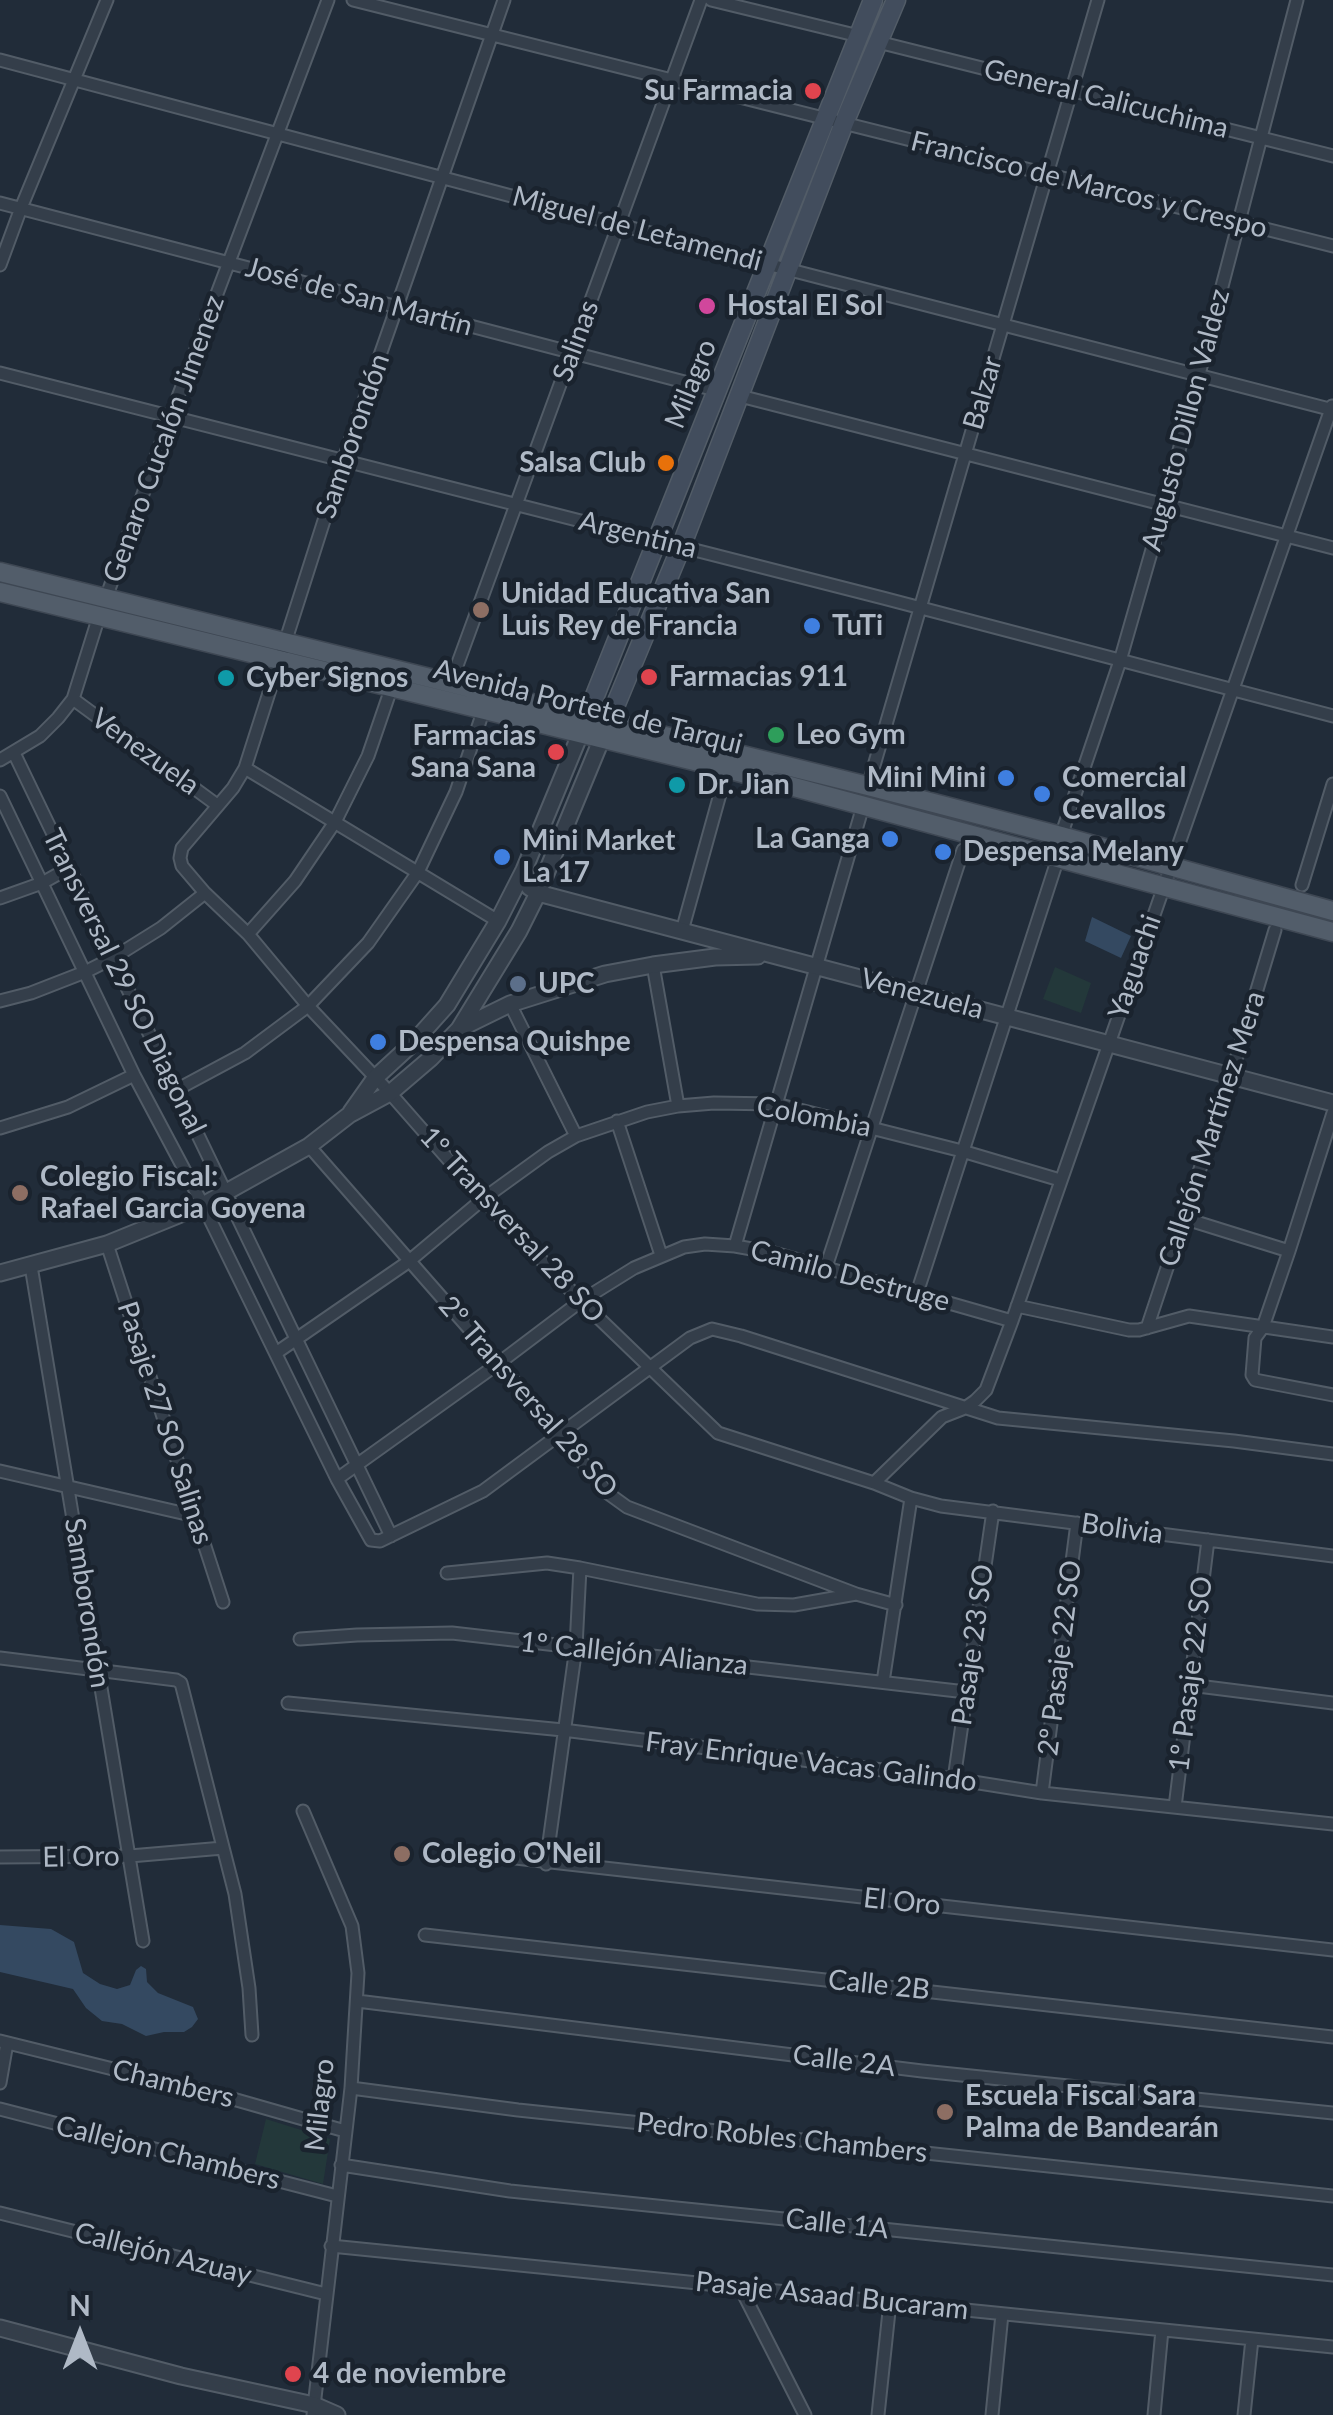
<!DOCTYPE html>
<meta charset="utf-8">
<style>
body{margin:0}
#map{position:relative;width:1333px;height:2415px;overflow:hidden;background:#212c39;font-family:Lato,sans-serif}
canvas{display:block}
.north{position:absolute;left:30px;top:2285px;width:100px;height:100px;-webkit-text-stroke:8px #1a232e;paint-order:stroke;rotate:0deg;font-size:28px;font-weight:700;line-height:40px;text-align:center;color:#afb9c6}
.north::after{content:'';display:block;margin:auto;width:35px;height:45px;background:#afb9c6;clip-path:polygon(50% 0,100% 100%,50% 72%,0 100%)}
</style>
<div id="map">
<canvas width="1333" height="2415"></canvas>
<div class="north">N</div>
</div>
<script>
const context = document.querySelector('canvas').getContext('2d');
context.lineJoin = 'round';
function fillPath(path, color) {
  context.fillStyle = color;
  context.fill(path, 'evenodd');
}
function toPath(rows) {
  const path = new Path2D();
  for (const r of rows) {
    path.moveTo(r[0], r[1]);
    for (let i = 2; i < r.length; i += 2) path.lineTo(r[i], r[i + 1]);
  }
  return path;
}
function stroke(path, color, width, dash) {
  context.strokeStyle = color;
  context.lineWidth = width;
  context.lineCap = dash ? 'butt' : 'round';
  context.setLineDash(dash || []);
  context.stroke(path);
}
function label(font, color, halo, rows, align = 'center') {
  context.font = font + ' Lato,sans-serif';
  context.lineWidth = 9;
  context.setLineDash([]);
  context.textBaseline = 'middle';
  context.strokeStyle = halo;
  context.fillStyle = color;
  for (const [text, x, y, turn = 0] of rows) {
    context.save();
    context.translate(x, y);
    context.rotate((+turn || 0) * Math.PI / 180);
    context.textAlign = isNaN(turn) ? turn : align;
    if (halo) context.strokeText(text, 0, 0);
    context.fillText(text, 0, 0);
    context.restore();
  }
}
const green = toPath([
 [1055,967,1091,983,1081,1013,1043,999],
 [266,2119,330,2139,323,2184,255,2164]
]);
const water = toPath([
 [1092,917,1131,936,1121,958,1085,941],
 [0,1925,51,1929,74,1942,83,1973,100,1984,117,1989,130,1985,136,1970,141,1966,146,1969,147,1982,158,1993,193,2007,198,2019,192,2027,184,2032,164,2032,146,2036,122,2024,102,2021,86,2008,73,1989,0,1972]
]);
const minor = toPath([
 [353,0,1333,246],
 [504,0,343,461,245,768,233,788,182,848,180,858,182,866,205,893,248,934,308,1006,390,1093,483,1199,581,1301,718,1433,874,1483,911,1498,941,1506,1333,1556],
 [711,0,859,36],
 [878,42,1333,156],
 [0,60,767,264,1333,410],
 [0,203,719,391],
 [0,265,21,208,107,0],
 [0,373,883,598,1333,716],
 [740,396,1333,548],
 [106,598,170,418,328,0],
 [451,682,701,0],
 [73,699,217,805],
 [14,753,391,1536],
 [0,760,40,736,58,718,73,699,99,616],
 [245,768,498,921],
 [868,786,1098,0],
 [0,796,134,1075,203,1205,337,1479,371,1540,380,1541,483,1491,690,1338,712,1329,741,1336,998,1418,1234,1441,1333,1454],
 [1061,836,1120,661,1165,504,1297,0],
 [1302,885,1333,784],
 [0,898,42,883,69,868],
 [682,931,727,769],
 [248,934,295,881,335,822,368,756,392,686],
 [653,965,678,1106],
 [0,1001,31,993,85,972,113,958,161,928,205,893],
 [510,1004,576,1136],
 [176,1090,245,1053,308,1006,368,943,418,872,456,792,484,709],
 [1333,1113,1289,1251,1263,1327,1255,1338,1252,1375,1255,1380,1333,1395],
 [617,1121,661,1255],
 [0,1128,68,1107,134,1075],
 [309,1146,499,1363,609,1494,627,1507,856,1594],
 [1183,1218,1289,1251],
 [107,1244,223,1602],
 [735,1246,863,806],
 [31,1266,143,1941],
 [826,1267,963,850],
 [917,1293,1058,858],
 [1017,1306,1129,1330,1139,1330,1189,1316,1333,1337],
 [1147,1328,1231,1076,1275,930],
 [276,1353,408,1262,483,1199,548,1152,576,1136,647,1112,678,1106,714,1103,776,1104,962,1151,1060,1180],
 [0,1471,195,1516],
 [337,1479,499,1363,581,1301,634,1268,684,1247,705,1244,735,1246,774,1253,1012,1321],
 [874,1483,942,1417,965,1408,975,1401,986,1390,1012,1321,1332,406],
 [447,1573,547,1563,580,1568,757,1604,794,1605,856,1594,896,1605],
 [300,1639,357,1635,452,1633,966,1692],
 [0,1658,176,1680,181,1683,235,1894,249,1988,252,2035],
 [883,1682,911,1498],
 [1190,1685,1333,1703],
 [288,1703,563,1730,954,1779,1042,1793,1333,1824],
 [954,1779,993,1511],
 [1042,1793,1077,1523],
 [1175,1807,1208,1540],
 [303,1811,352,1926,358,1973,351,2088,313,2415],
 [471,1853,1333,1950],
 [0,1857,130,1856,223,1848],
 [546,1864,576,1647,580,1568],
 [425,1935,1333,2037],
 [357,2001,922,2071,1333,2113],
 [0,2041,226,2097,345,2131],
 [0,2083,7,2043],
 [351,2088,518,2110,1333,2196],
 [0,2109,337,2196],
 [341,2165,510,2191,1333,2275],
 [0,2213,326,2294],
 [331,2246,1333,2347],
 [740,2287,805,2415],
 [878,2415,890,2302],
 [992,2415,1002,2314],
 [1154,2415,1162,2330],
 [1244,2415,1252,2339]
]);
const tertiary = toPath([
 [524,870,529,887,538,893,1333,1103],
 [459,1029,510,1004,605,974,653,965,715,957,758,956],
 [351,1112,375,1078,413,1043,447,1005,498,921,524,870,581,732],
 [0,1273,107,1244,203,1205,309,1146,349,1115,390,1093,431,1058,459,1029,519,931,538,893,602,738],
 [0,2328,181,2376,314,2405,337,2415]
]);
const secondary = toPath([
 [582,728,873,0],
 [604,733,681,547,844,123,896,0]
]);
const primary = toPath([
 [0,572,868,786,1061,836,1333,911],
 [0,592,727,769,1333,932]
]);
const markers = [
 [813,91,10,"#e0444e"],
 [707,306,10,"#d1479c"],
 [666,463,10,"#e8710a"],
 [481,610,10,"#8d6e63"],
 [812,626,10,"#3f7fe0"],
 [649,677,10,"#e0444e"],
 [226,678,10,"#0f9aa8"],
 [776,735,10,"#2e9e5b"],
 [556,752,10,"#e0444e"],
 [1006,778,10,"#3f7fe0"],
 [677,785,10,"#0f9aa8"],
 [1042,794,10,"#3f7fe0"],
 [890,839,10,"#3f7fe0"],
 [943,852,10,"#3f7fe0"],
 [502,857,10,"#3f7fe0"],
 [518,984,10,"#5c6f8a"],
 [378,1042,10,"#3f7fe0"],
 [20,1193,10,"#8d6e63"],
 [402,1854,10,"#8d6e63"],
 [945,2112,10,"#8d6e63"],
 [293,2374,10,"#e0444e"]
];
const poiNames = [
 ["Su Farmacia",793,91,"right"],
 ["Hostal El Sol",727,306],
 ["Salsa Club",646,463,"right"],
 ["Unidad Educativa San",501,594],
 ["Luis Rey de Francia",501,626],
 ["TuTi",832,626],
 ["Farmacias 911",669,677],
 ["Cyber Signos",246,678],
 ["Leo Gym",796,735],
 ["Farmacias",536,736,"right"],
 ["Sana Sana",536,768,"right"],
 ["Mini Mini",986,778,"right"],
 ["Comercial",1062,778],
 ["Cevallos",1062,810],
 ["Dr. Jian",697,785],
 ["La Ganga",870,839,"right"],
 ["Mini Market",522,841],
 ["La 17",522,873],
 ["Despensa Melany",963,852],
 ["UPC",538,984],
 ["Despensa Quishpe",398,1042],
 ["Colegio Fiscal:",40,1177],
 ["Rafael Garcia Goyena",40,1209],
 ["Colegio O'Neil",422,1854],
 ["Escuela Fiscal Sara",965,2096],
 ["Palma de Bandearán",965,2128],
 ["4 de noviembre",313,2374]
];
const streetNames = [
 ["General Calicuchima",1106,99,14],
 ["Francisco de Marcos y Crespo",1089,185,14],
 ["Miguel de Letamendi",637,229,15],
 ["José de San Martín",359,297,15],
 ["Salinas",576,341,-70],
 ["Milagro",691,384,-68],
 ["Balzar",983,393,-74],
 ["Augusto Dillon Valdez",1186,420,-75],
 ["Samborondón",353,436,-71],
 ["Genaro Cucalón Jimenez",164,439,-70],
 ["Argentina",638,535,14],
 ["Avenida Portete de Tarqui",588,707,14],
 ["Venezuela",145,752,36],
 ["Yaguachi",1135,967,-71],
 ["Transversal 29 SO Diagonal",124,982,64],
 ["Venezuela",922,994,15],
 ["Colombia",814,1117,11],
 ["Callejón Martínez Mera",1212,1129,-72],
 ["1º Transversal 28 SO",512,1225,47],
 ["Camilo Destruge",850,1276,15],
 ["2º Transversal 28 SO",528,1397,49],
 ["Pasaje 27 SO Salinas",165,1423,72],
 ["Bolivia",1122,1529,8],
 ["Samborondón",87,1603,81],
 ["Pasaje 23 SO",973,1645,-82],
 ["1º Callejón Alianza",634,1654,6],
 ["2º Pasaje 22 SO",1060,1658,-83],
 ["1º Pasaje 22 SO",1191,1674,-83],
 ["Fray Enrique Vacas Galindo",811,1762,7],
 ["El Oro",81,1857,-1],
 ["El Oro",902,1902,6],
 ["Calle 2B",879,1985,6],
 ["Calle 2A",844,2061,7],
 ["Chambers",173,2084,14],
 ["Milagro",320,2105,-84],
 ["Pedro Robles Chambers",782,2138,6],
 ["Callejon Chambers",168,2153,14],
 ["Calle 1A",837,2224,6],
 ["Callejón Azuay",163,2254,14],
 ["Pasaje Asaad Bucaram",832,2296,6]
];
fillPath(green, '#23383a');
fillPath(water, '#344961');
stroke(minor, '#525c67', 15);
stroke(tertiary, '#525c67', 19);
stroke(secondary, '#525c67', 21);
stroke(primary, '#3e4753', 21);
stroke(minor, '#343e4a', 11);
stroke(tertiary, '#343e4a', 15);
stroke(secondary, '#424d5d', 18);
stroke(primary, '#525d6a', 18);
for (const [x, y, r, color] of markers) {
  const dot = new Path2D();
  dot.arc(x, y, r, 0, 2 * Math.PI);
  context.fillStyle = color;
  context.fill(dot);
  stroke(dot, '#1a232e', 4);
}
label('bold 28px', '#afb9c6', '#1a232e', poiNames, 'left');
label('28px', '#afb9c6', '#1a232e', streetNames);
</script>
